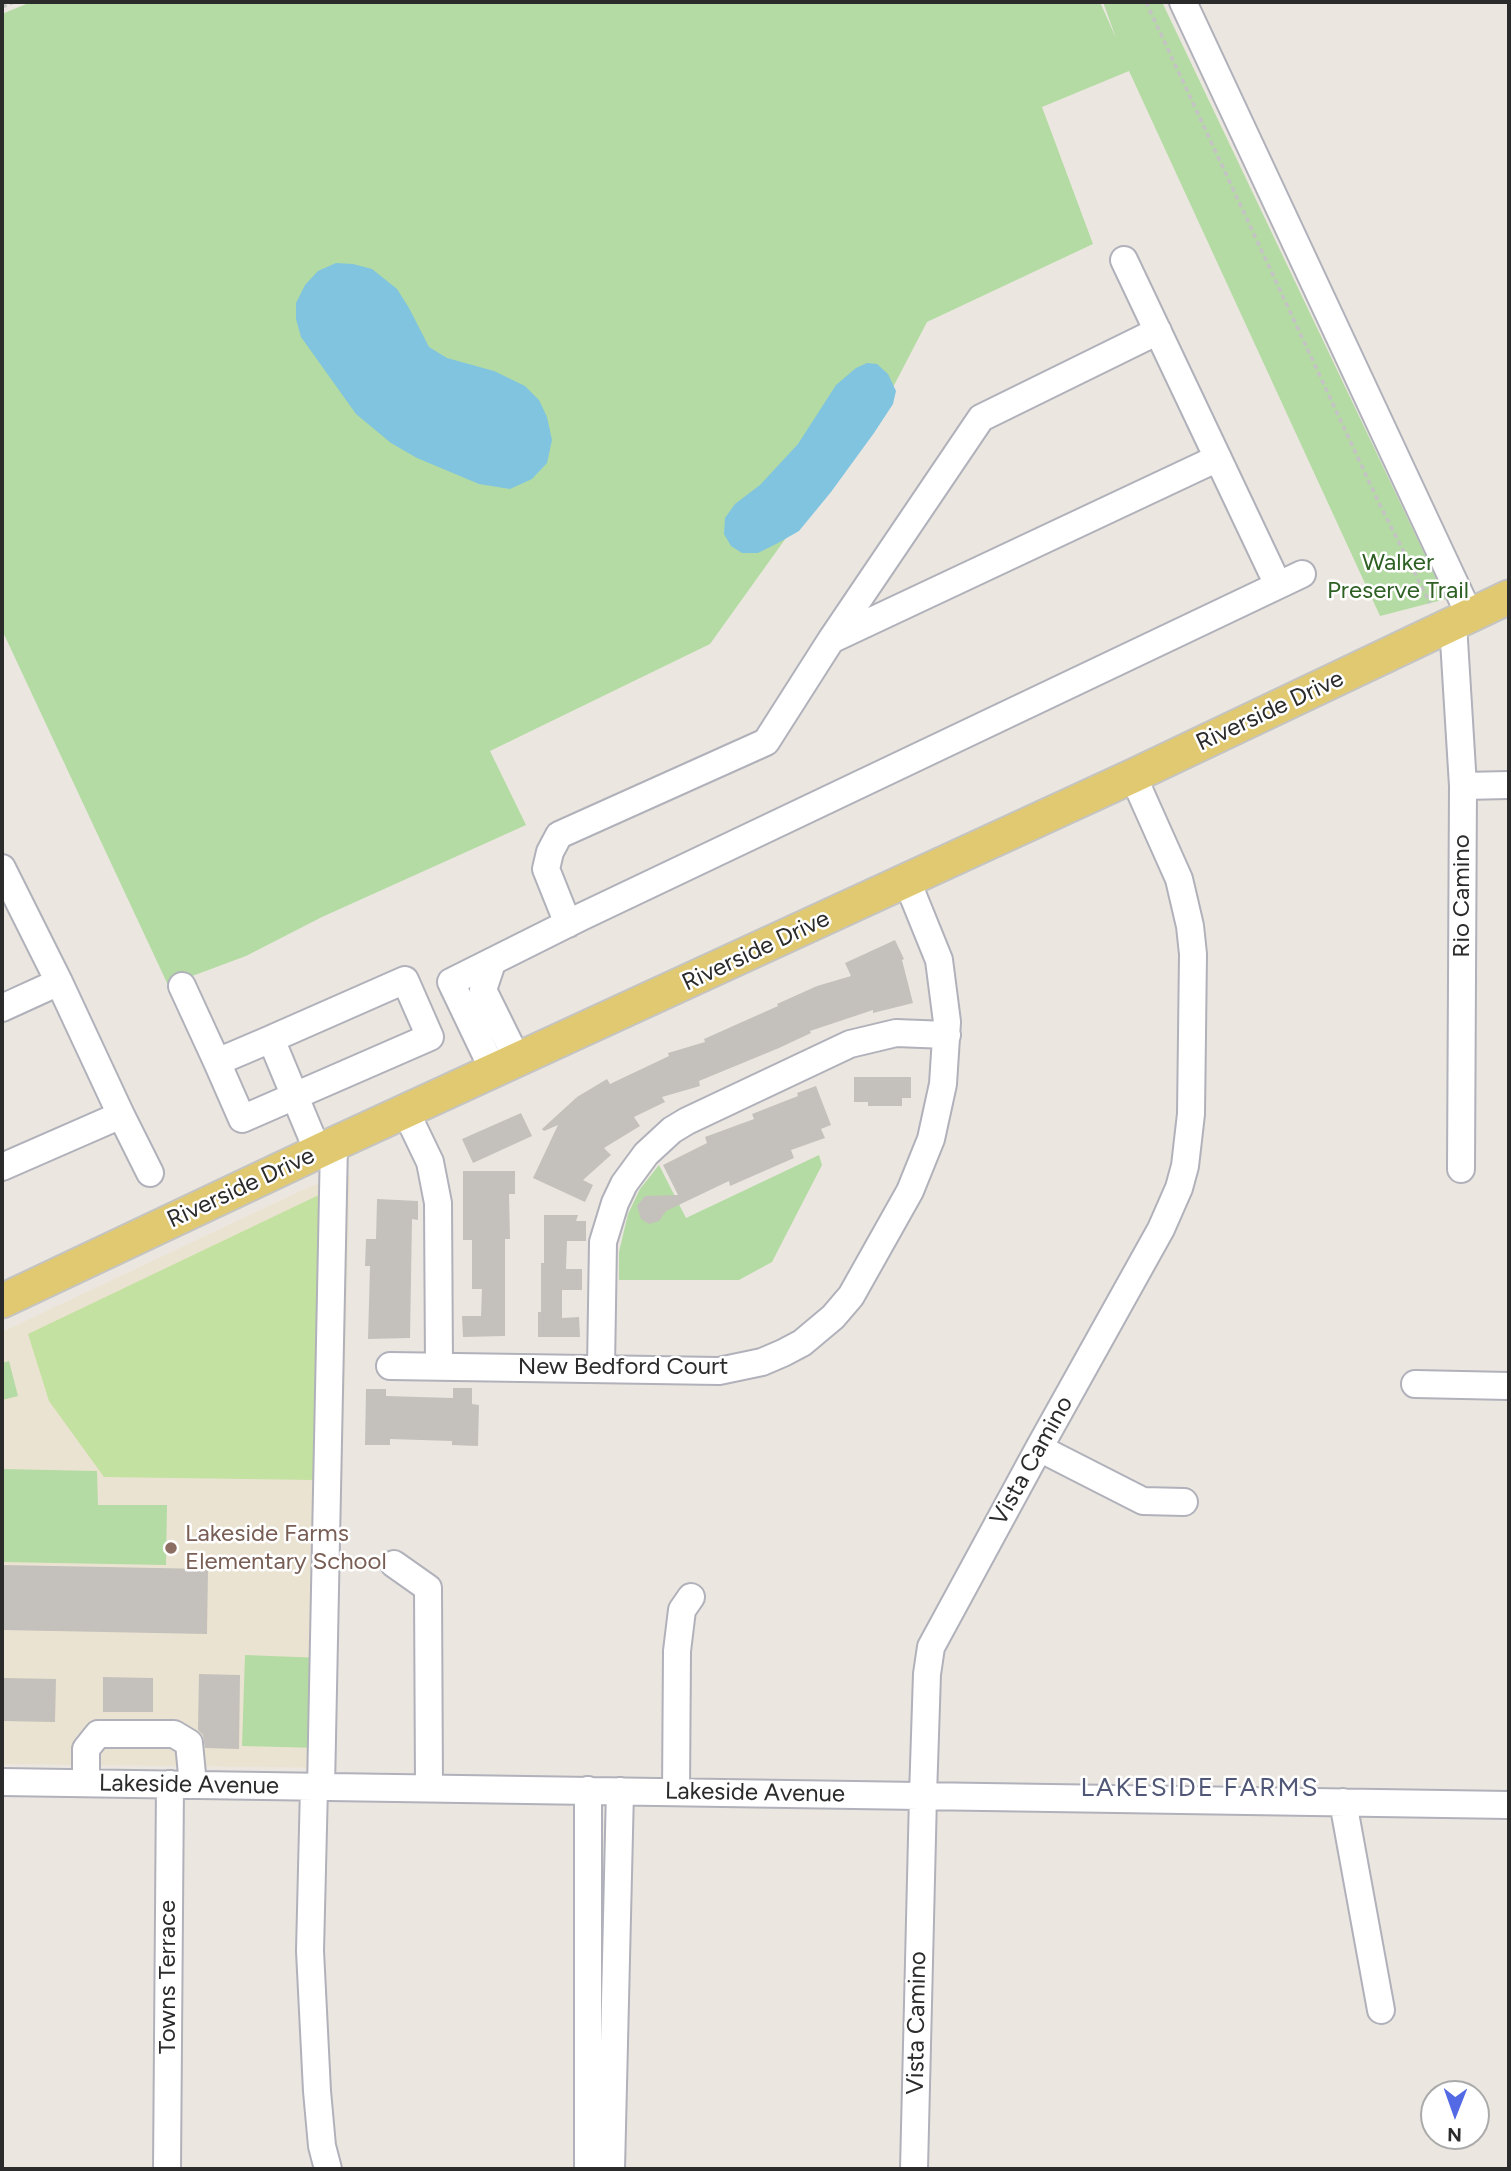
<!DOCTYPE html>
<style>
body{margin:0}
#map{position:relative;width:1511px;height:2171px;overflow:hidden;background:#ebe7e0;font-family:Figtree,sans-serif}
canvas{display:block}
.frame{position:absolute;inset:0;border:4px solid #2b2b2b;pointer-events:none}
.north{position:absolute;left:1420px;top:2080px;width:70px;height:70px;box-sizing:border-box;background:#fff;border:2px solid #aaa;border-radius:50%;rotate:181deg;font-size:19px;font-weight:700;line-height:28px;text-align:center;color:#2b2b2b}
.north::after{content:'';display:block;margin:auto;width:24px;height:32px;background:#546ae4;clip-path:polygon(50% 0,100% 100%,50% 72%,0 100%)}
</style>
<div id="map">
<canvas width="1511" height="2171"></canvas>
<div class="frame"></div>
<div class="north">N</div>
</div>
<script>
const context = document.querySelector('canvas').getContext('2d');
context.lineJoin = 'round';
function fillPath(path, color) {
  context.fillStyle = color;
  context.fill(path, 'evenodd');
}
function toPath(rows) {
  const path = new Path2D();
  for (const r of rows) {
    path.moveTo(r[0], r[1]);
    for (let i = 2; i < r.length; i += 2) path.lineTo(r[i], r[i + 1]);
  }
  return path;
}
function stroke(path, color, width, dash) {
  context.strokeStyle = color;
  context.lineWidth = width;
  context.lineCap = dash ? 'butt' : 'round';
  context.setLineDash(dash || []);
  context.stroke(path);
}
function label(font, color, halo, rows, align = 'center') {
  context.font = font + ' Figtree,sans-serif';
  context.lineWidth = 5;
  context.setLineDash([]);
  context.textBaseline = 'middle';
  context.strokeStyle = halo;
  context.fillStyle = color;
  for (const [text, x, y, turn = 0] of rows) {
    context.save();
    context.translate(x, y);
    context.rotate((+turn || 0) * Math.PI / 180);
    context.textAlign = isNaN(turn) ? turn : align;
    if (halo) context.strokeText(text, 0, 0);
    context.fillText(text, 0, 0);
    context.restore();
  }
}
const education = toPath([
 [350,1175,335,1768,2,1764,2,1332,311,1186]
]);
const green = toPath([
 [31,2,1100,2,1116,38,1103,2,1162,2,1446,599,1380,616,1129,71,1042,107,1093,244,927,322,890,393,710,644,490,751,526,825,322,917,246,956,168,985,2,630,2,14],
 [819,1155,822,1165,772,1262,739,1280,619,1280,619,1252,628,1214,640,1189,659,1165,686,1218],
 [9,1361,18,1396,2,1400,2,1363],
 [2,1469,97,1471,98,1505,167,1505,166,1565,2,1562],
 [245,1655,322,1658,319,1748,242,1746]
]);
const pitch = toPath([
 [323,1193,316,1480,104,1477,49,1401,28,1334]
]);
const water = toPath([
 [336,263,353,264,372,269,397,289,409,308,429,347,447,358,494,371,525,386,539,400,547,417,552,440,547,463,532,479,510,489,479,484,417,458,391,443,356,414,301,337,296,319,296,303,305,285,318,271],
 [867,363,877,364,888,374,896,391,893,404,874,433,831,492,799,531,778,543,758,553,742,553,731,546,724,534,725,518,735,504,760,485,798,444,836,385,856,368]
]);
const building = toPath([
 [895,940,904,959,902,960,913,1003,873,1013,873,1010,810,1031,811,1033,779,1048,699,1081,700,1086,662,1097,665,1102,634,1117,640,1126,604,1148,611,1155,583,1180,593,1185,585,1202,533,1178,558,1125,544,1131,542,1129,577,1097,607,1079,610,1084,669,1056,668,1053,705,1042,704,1039,778,1006,777,1004,817,986,851,976,845,963],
 [854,1077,911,1077,911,1098,902,1098,902,1106,868,1106,868,1102,854,1102],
 [816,1086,831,1125,821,1129,825,1138,791,1150,794,1158,730,1186,729,1181,666,1211,659,1221,649,1224,641,1219,637,1206,645,1196,678,1195,663,1165,707,1143,705,1137,754,1119,752,1114,798,1096,797,1093],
 [521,1113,532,1136,473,1163,462,1139],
 [463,1171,515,1171,515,1194,509,1194,510,1239,505,1239,505,1336,463,1337,462,1316,481,1316,482,1289,472,1289,472,1240,463,1240],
 [377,1199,418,1201,418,1220,412,1219,410,1338,368,1339,370,1266,365,1266,366,1239,376,1239],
 [544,1215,578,1215,576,1221,586,1221,586,1241,567,1241,566,1269,582,1269,582,1290,562,1290,562,1318,579,1317,580,1337,538,1337,538,1312,541,1312,541,1263,544,1263],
 [453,1388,472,1388,472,1404,479,1405,478,1446,452,1445,452,1441,390,1439,390,1445,365,1445,366,1389,386,1389,386,1396,453,1398],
 [2,1565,208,1569,207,1634,2,1630],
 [199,1674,240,1675,239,1749,205,1748,203,1735,198,1730],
 [103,1677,153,1678,153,1712,103,1712],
 [2,1678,56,1679,55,1722,2,1721]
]);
const path = toPath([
 [1146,2,1379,503,1430,603],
 [2,7,14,2]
]);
const minor = toPath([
 [1183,2,1470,616],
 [1124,260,1278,585],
 [1453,624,1463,786,1461,1169],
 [833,639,1218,458],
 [1463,786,1509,785],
 [2,868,59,982,121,1115,2,1167],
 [568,924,546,869,550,852,559,835,766,742,831,640,981,418,1158,331],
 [492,963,483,990,518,1061],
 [182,986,217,1062,271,1039,318,1152],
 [2,1008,59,982],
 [217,1062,242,1119,430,1037,405,980,271,1039],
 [494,1072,451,982,581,917,1302,574],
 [406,1112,430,1162,438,1203,439,1366],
 [121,1115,150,1173],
 [390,1366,719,1371,762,1362,783,1353,802,1343,833,1317,851,1296,910,1191,931,1139,943,1084,947,1022,939,960,907,881],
 [601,1368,603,1242,615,1203,624,1184,646,1154,672,1130,687,1121,850,1044,896,1033,947,1035],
 [1415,1384,1509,1386],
 [1039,1448,1143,1501,1184,1502],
 [394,1564,428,1588,429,1788],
 [2,1782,1509,1805],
 [86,1783,86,1749,98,1734,174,1734,189,1743,193,1785],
 [314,1787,310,1951,317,2091,322,2146,328,2169],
 [321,1787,334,1144],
 [676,1792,677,1651,682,1610,691,1597],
 [1343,1802,1381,2010],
 [167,2169,170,1784],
 [588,2169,588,1790],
 [611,2169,620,1791],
 [914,2169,923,1796,927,1674,931,1647,1039,1448,1161,1229,1179,1188,1185,1166,1191,1114,1193,954,1190,926,1179,879,1133,776]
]);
const major = toPath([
 [2,1301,334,1144,1133,776,1509,597]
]);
const markers = [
 [171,1548,7,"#8d6e63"]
];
const parkNames = [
 ["Walker",1398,563],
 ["Preserve Trail",1398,591]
];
const streetNames = [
 ["Riverside Drive",1270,711,-25],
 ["Rio Camino",1462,896,-90],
 ["Riverside Drive",756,951,-25],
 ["Riverside Drive",241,1188,-25],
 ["New Bedford Court",623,1367],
 ["Vista Camino",1032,1461,-61],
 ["Lakeside Avenue",189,1785,1],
 ["Lakeside Avenue",755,1793,1],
 ["Towns Terrace",168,1977,-90],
 ["Vista Camino",917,2023,-89]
];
const educationNames = [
 ["Lakeside Farms",185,1534],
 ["Elementary School",185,1562]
];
const neighbourhoodNames = [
 ["LAKESIDE FARMS",1200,1788]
];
fillPath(education, '#ebe3d1');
fillPath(green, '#b4dba3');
fillPath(pitch, '#c3e1a0');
fillPath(water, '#80c4e0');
fillPath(building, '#c4c0bb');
stroke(minor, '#b0b1ba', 30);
stroke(major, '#c4c4c4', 37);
stroke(path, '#c4c4c4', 3.5, [5, 3.5]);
stroke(minor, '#fff', 26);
stroke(major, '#e0c970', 33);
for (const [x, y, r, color] of markers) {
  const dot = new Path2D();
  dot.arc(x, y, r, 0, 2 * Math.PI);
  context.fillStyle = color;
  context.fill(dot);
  stroke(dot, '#fff', 2.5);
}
label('24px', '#2e6024', '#fff', parkNames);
label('24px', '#2b2b2b', '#fff', streetNames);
label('24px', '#785e54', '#fff', educationNames, 'left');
context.letterSpacing = '2px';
label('26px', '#515777', '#fff', neighbourhoodNames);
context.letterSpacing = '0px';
</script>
